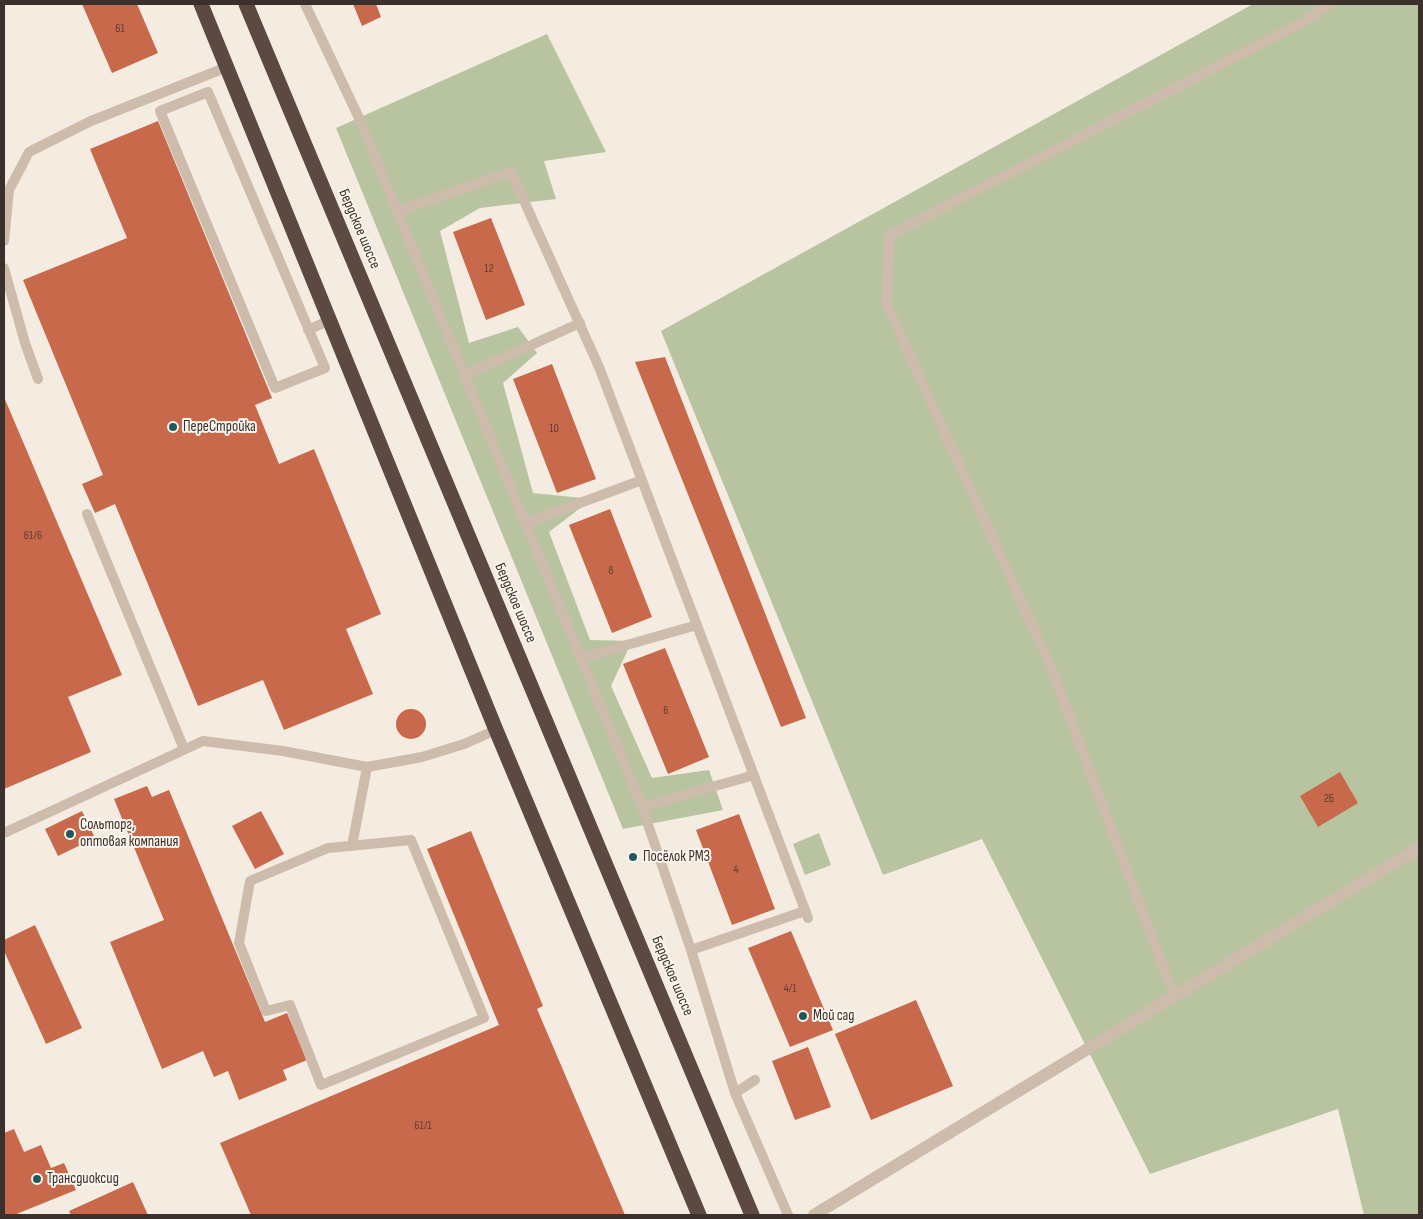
<!DOCTYPE html>
<meta charset="utf-8">
<style>
body{margin:0}
#map{position:relative;width:1423px;height:1219px;overflow:hidden;background:#f4ebe1;font-family:"Sofia Sans Condensed",sans-serif}
canvas{display:block}
.frame{position:absolute;inset:0;border:5px solid #3b302b;pointer-events:none}
</style>
<div id="map">
<canvas width="1423" height="1219"></canvas>
<div class="frame"></div>
</div>
<script>
const context = document.querySelector('canvas').getContext('2d');
context.lineJoin = 'round';
function fillPath(path, color) {
  context.fillStyle = color;
  context.fill(path, 'evenodd');
}
function toPath(rows) {
  const path = new Path2D();
  for (const r of rows) {
    if (r.length === 3) {
      path.moveTo(r[0] + r[2], r[1]);
      path.arc(r[0], r[1], r[2], 0, 2 * Math.PI);
      continue;
    }
    path.moveTo(r[0], r[1]);
    for (let i = 2; i < r.length; i += 2) path.lineTo(r[i], r[i + 1]);
  }
  return path;
}
function stroke(path, color, width, dash) {
  context.strokeStyle = color;
  context.lineWidth = width;
  context.lineCap = dash ? 'butt' : 'round';
  context.setLineDash(dash || []);
  context.stroke(path);
}
function label(font, color, halo, rows, align = 'center') {
  context.font = font + ' "Sofia Sans Condensed",sans-serif';
  context.lineWidth = 4;
  context.setLineDash([]);
  context.textBaseline = 'middle';
  context.strokeStyle = halo;
  context.fillStyle = color;
  for (const [text, x, y, turn = 0] of rows) {
    context.save();
    context.translate(x, y);
    context.rotate((+turn || 0) * Math.PI / 180);
    context.textAlign = isNaN(turn) ? turn : align;
    if (halo) context.strokeText(text, 0, 0);
    context.fillText(text, 0, 0);
    context.restore();
  }
}
const green = toPath([
 [1253,4,1419,4,1419,1215,1364,1215,1338,1109,1150,1174,982,839,883,875,661,331],
 [547,34,606,152,544,161,556,199,480,208,440,231,469,343,518,327,537,353,503,383,533,493,592,499,549,532,590,640,632,641,611,686,652,778,709,770,723,810,623,829,336,128],
 [819,833,831,865,805,875,793,844]
]);
const building = toPath([
 [82,4,137,4,158,53,112,73],
 [353,4,376,4,381,17,362,26],
 [158,121,272,398,255,405,279,464,314,449,381,614,346,629,373,694,284,730,263,680,198,706,115,504,95,513,82,484,103,475,23,280,127,238,90,149],
 [491,218,525,305,486,320,453,232],
 [665,357,806,718,781,727,635,362],
 [552,364,596,479,557,493,513,379],
 [4,397,122,675,68,697,91,752,4,789],
 [610,509,652,617,612,633,569,525],
 [665,648,709,757,668,774,623,664],
 [411,724,15],
 [1340,772,1358,803,1318,827,1300,796],
 [147,786,152,797,169,790,265,1022,287,1013,307,1060,283,1070,287,1080,239,1100,228,1071,214,1077,203,1051,162,1069,110,942,164,920,114,799],
 [82,811,95,838,58,856,45,829],
 [261,811,284,854,255,869,232,826],
 [739,814,775,909,732,925,696,830],
 [471,831,543,1006,537,1009,625,1215,251,1215,220,1143,499,1025,427,849],
 [35,925,82,1028,46,1044,4,951,4,940],
 [791,931,833,1030,790,1047,748,948],
 [916,1000,953,1086,871,1120,835,1034],
 [808,1047,831,1107,795,1120,772,1061],
 [14,1129,24,1152,41,1145,51,1168,64,1163,76,1190,14,1215,4,1215,4,1133],
 [133,1182,148,1215,71,1215,69,1211]
]);
const lane = toPath([
 [305,4,359,118,642,807,691,950,735,1093,788,1215],
 [208,92,325,368,275,388,160,111,208,92],
 [397,211,511,172,599,367,808,918],
 [4,241,9,190,29,152,91,121,227,67],
 [4,268,25,343,38,379],
 [308,330,330,320],
 [465,375,580,323],
 [87,514,184,749],
 [526,523,642,480],
 [581,658,697,625],
 [642,807,754,775],
 [4,833,203,741,283,751,367,767,422,757,464,744,496,730],
 [411,840,484,1018,321,1085,290,1005,266,1011,239,943,250,881,328,848,411,840],
 [352,846,367,767],
 [691,950,805,911],
 [1174,996,1051,667,886,303,890,235,1303,22,1330,4],
 [735,1093,755,1080]
]);
const street = toPath([
 [814,1215,1419,848]
]);
const highway = toPath([
 [201,4,496,730,699,1215],
 [246,4,752,1215]
]);
const markers = [
 [173,427,5,"#1f5a5e"],
 [70,834,5,"#1f5a5e"],
 [633,857,5,"#1f5a5e"],
 [803,1016,5,"#1f5a5e"],
 [37,1179,5,"#1f5a5e"]
];
const numberNames = [
 ["61",120,29],
 ["12",489,269],
 ["10",554,429],
 ["61/6",33,536],
 ["8",611,571],
 ["6",666,711],
 ["2Б",1329,799],
 ["4",736,870],
 ["4/1",790,989],
 ["61/1",423,1126]
];
const streetNames = [
 ["Бердское шоссе",359,229,67],
 ["Бердское шоссе",515,603,67],
 ["Бердское шоссе",672,976,67]
];
const poiNames = [
 ["ПереСтройка",183,427],
 ["Сольторг,",80,825],
 ["оптовая компания",80,842],
 ["Посёлок РМЗ",643,857],
 ["Мой сад",813,1016],
 ["Трансдиоксид",47,1179]
];
fillPath(green, '#b8c4a0');
fillPath(building, '#c8694b');
stroke(lane, '#cdbbac', 10);
stroke(street, '#cdbbac', 12);
stroke(highway, '#5c4a42', 15);
for (const [x, y, r, color] of markers) {
  const dot = new Path2D();
  dot.arc(x, y, r, 0, 2 * Math.PI);
  context.fillStyle = color;
  context.fill(dot);
  stroke(dot, '#fbf5ee', 2);
}
label('12px', '#5e3e33', null, numberNames);
label('15px', '#3b302b', '#fbf5ee', streetNames);
label('15px', '#3b302b', '#fbf5ee', poiNames, 'left');
</script>
